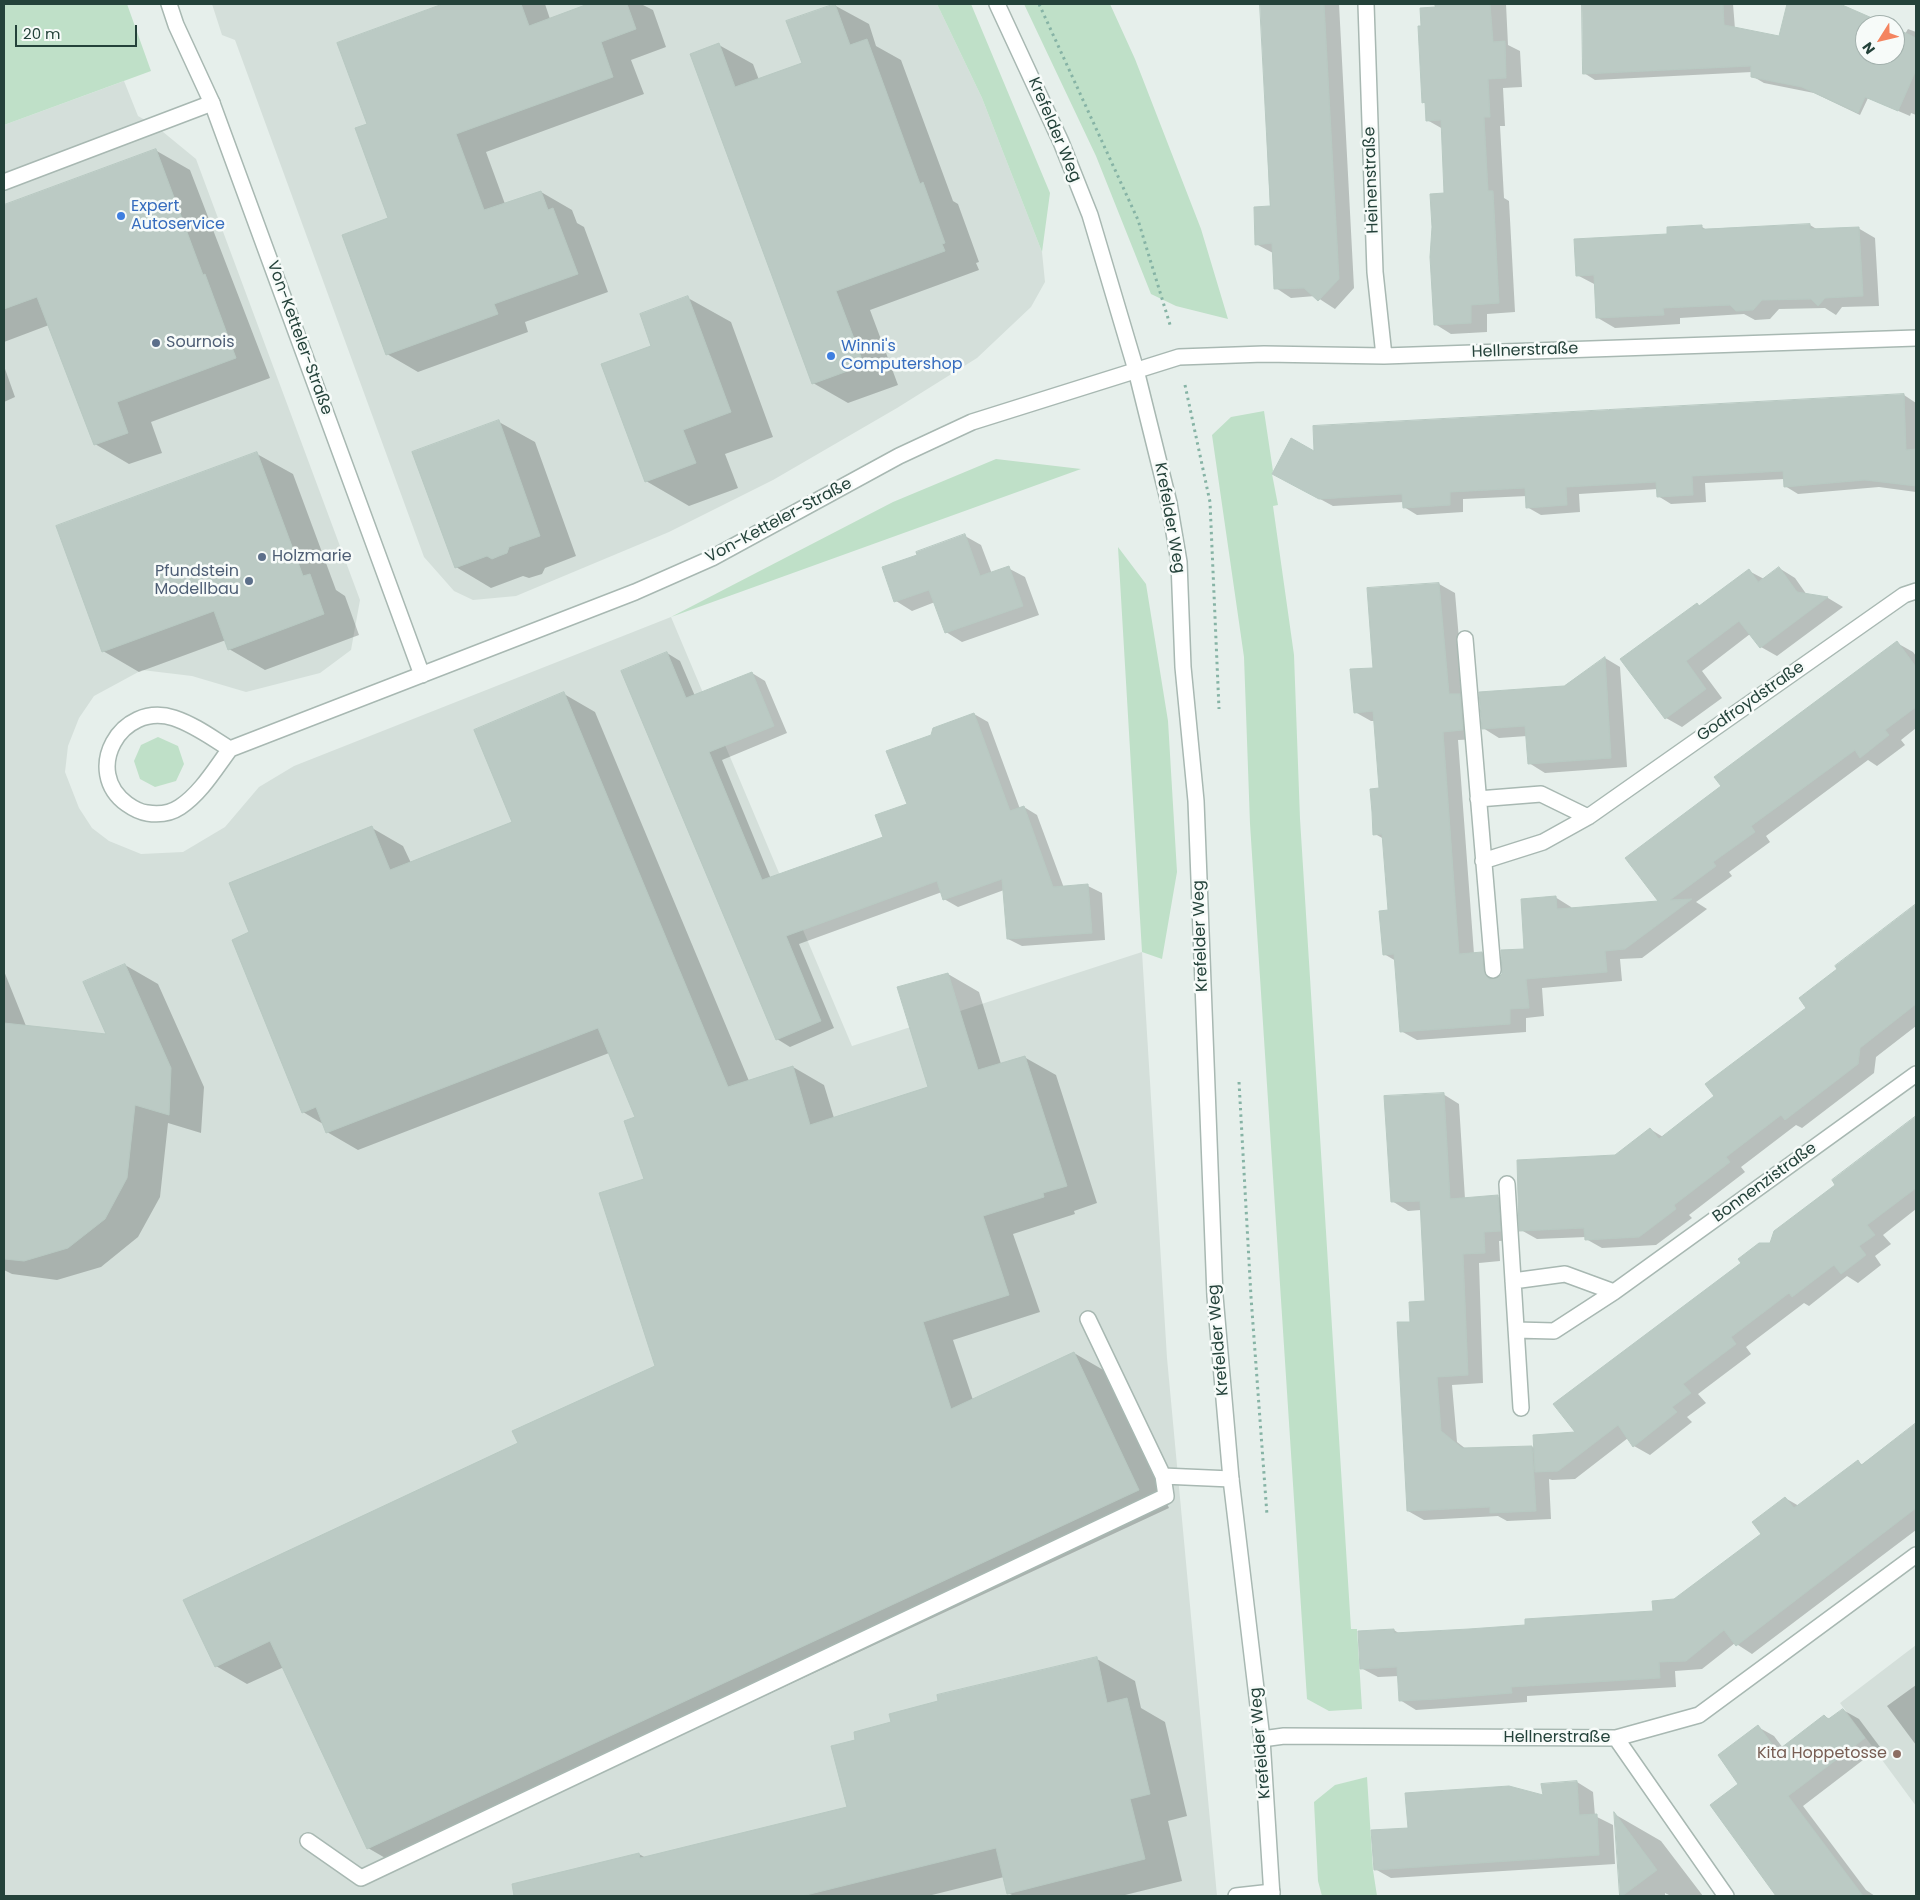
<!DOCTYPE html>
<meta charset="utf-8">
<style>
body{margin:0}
#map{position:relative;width:1920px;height:1900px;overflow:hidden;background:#e6efeb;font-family:Poppins,sans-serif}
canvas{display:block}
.frame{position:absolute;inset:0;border:5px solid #24423a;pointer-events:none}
.north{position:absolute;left:1855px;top:15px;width:50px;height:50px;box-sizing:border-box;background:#f7fbf9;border:1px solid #a3b1ad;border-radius:50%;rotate:234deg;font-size:14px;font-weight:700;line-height:20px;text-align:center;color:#24423a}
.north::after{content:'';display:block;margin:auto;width:18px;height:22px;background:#f4845f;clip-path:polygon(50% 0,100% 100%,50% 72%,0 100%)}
.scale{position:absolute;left:15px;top:25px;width:122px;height:22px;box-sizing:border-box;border:2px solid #24423a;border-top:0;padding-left:6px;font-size:15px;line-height:18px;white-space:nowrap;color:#24423a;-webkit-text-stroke:4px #f7fbf9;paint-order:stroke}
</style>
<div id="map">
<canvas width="1920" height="1900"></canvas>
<div class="frame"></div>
<div class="north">N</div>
<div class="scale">20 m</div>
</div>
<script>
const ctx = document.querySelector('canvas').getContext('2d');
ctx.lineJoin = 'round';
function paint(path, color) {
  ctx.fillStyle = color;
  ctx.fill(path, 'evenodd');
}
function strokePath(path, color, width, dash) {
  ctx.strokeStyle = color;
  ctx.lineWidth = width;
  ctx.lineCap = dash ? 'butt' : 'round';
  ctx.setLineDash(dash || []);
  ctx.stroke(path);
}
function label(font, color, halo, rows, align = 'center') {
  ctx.font = font + ' Poppins,sans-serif';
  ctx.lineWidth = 5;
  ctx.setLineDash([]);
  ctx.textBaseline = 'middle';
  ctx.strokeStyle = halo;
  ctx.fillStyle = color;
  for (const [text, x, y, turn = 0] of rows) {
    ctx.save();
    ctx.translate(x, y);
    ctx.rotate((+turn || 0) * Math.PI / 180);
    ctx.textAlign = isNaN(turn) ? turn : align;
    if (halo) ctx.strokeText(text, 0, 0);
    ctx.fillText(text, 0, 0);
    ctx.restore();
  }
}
const built = new Path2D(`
 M212,4H937L982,98L1042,252L1045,282L1031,307L977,358L897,408L773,480L669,532L516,596L473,600L454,591L424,557L235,40L222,35Z
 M124,81L138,116L157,127L196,159L360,600L351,650L320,673L246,692L192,676L142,670L94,696L79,718L68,746L65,772L79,808L92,828L109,841L141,854L183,852L225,827L259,787L294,766L671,617L852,1046L1142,952L1167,1358L1217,1896H4V125Z
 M1916,1645V1806L1840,1703Z`);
const green = new Path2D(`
 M4,4H127L151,71L4,125Z
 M937,4H971L1050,193L1042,252L982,98Z
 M1024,4H1110L1135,59L1201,229L1228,319L1176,306L1151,294L1096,156Z
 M1264,411L1273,471L1272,474L1278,505L1273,506L1294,655L1300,819L1351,1629H1357L1362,1709L1329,1711L1307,1699L1250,824L1244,657L1212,435L1231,417Z
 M996,459L1081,469L671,617L893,502Z
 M1118,547L1146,584L1168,721L1177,872L1162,959L1142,952Z
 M158,737L178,746L184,764L176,781L155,787L140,779L134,761L141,745Z
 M1367,1777L1373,1870L1377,1896H1322L1318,1881L1314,1802L1335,1785Z`);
const shadow = new Path2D(`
 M447,4H545L550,19L592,4H641L653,10L666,47L631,60L644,94L486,152L505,204L541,192L572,210L577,223L584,227L608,292L525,322L528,332L418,372L387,354L390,218L369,125L338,43Z
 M1261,4H1339L1354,288L1335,309L1315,296L1291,298L1276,288L1273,253L1256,244L1271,207Z
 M1436,4H1506L1508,45L1520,51L1522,87L1503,88L1505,126H1500L1504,198L1509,201L1515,312L1487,314V332L1451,334L1435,324L1445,195L1443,129L1427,120L1426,104L1423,102L1422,27L1436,8Z
 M1584,4H1733L1735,29L1780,38L1788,4H1837L1885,25H1865V55H1895V30L1905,34L1908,29L1916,32V115L1911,113L1910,116L1868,98L1860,115L1814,93L1764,83L1752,76V72L1595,80L1584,73Z
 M834,5L869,24L876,46L901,60L953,201L958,204L979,262L976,263L979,270L870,310L898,385L848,403L813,383L719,45L753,64L759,80L803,63Z
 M155,150L190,170L270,378L151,422L162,453L129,464L95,444L49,325L4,342V206Z
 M1810,225L1818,230L1858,228L1875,238L1879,306L1842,307L1836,315L1825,308L1779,309L1770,319L1755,320L1744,314L1680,318V324L1615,328L1598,318L1596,285L1577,275L1668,236L1702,227L1707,230Z
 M688,298L731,322L773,437L725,454L738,488L689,506L646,481L652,346Z
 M4,366L15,397L4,402Z
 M1904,395L1916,403V492L1879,487L1798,494L1785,486V479L1705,483L1706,502L1671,504L1658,496V489L1579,494L1580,512L1541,515L1527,507V496L1463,499V512L1417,515L1404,507V502L1333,506L1287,481L1316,453Z
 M499,422L535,442L576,556L545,568L542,574L529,578L523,576L491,588L456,567Z
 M257,454L293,474L336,590L345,596L359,635L265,670L229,649L226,640L139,672L103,651Z
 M965,536L981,545L992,574L1008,568L1025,577L1039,615L962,642L946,632L935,602L912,611L896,601L918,556Z
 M1779,568L1795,578L1807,595L1828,598L1843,607L1777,656L1761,647L1750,634L1702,671L1722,698L1682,727L1666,718L1697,604L1700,606L1749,571L1764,579Z
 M1439,584L1455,593L1464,697L1479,739L1458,740L1474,954L1482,953L1498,962L1499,978L1525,950L1555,897L1571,907L1572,909L1661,902L1722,786L1897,643L1913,652L1916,656V728L1901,740L1905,745L1877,766L1868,760L1766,836L1770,842L1729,872L1732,876L1696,902L1707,909L1642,958L1620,959L1622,981L1542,988L1544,1016L1526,1018V1032L1417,1040L1401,1031L1396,961L1384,954L1390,912L1384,839L1375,834L1381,789L1375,721H1371L1355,712L1374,669Z
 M667,653L680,661L695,696L752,673L765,681L787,733L722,760L771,879L884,838L909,804L932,736L974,714L988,722L1020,809L1024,807L1037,815L1064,888L1088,886L1102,893L1105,940L1022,946L1008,939L1004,890L958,907L944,899L942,892L799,944L834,1028L790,1047L777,1039Z
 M1605,658L1620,667L1627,767L1545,773L1529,763L1527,736L1499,738L1483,728L1565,687Z
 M564,694L595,712L749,1081L793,1067L824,1085L834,1118L929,1088L948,974L979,992L1001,1064L1024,1057L1056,1075L1097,1203L1074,1211L1075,1214L1013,1234L1040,1312L953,1340L973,1400L1074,1353L1105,1371L1169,1508L399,1866L368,1848L284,1667L247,1684L216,1666L656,1366L646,1179L637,1118L609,1053L358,1150L327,1132L323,1124L303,1112L251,933L372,828L403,846L411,863L513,822Z
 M1916,905V1026L1876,1057L1874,1073L1802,1128L1796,1125L1741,1167L1745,1172L1689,1215L1692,1218L1656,1245L1602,1248L1586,1239V1237L1537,1239L1521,1230L1650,1129L1663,1137L1716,1096L1808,1008L1839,969L1837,966Z
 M125,965L158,984L204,1087L201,1133L168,1123L160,1197L138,1237L101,1267L57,1280L12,1274L4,1270V971L26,1026L108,1035Z
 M1443,1094L1459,1104L1465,1199L1498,1197L1514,1206L1516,1240L1499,1241L1500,1261L1479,1263L1483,1383L1452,1385L1457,1442L1466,1449L1532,1447L1535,1448L1577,1433L1771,1244L1837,1185L1833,1181L1916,1117V1209L1883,1235L1891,1244L1875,1256L1881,1265L1858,1283L1847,1276L1809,1306L1804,1303L1746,1347L1751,1354L1698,1394L1706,1403L1687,1417L1692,1422L1650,1455L1634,1446L1628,1438L1575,1479L1552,1480L1549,1479L1551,1519L1507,1521L1498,1516L1424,1520L1408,1511L1411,1323L1426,1302L1421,1210L1408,1211L1392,1201Z
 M1916,1425V1530L1752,1654L1735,1643L1702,1669L1675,1671L1676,1687L1527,1696V1702L1416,1710L1400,1700L1399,1676L1378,1677L1361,1668L1394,1630L1400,1634L1526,1626L1654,1612L1675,1600L1762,1534L1785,1498L1799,1506L1858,1462L1863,1465Z
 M1097,1659L1135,1681L1141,1708L1165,1722L1187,1816L1168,1821L1182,1881L1121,1896H1014L1008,1893L1004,1877L928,1896H543L539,1879L639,1854L646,1858L849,1808L857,1741L892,1723Z
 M1916,1685V1745L1887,1706Z
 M1843,1710L1859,1719L1880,1747L1803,1806L1866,1890L1875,1896H1779L1711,1806L1740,1784L1758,1727L1774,1736L1783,1748L1824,1716L1830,1719Z
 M1577,1782L1593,1792L1595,1816L1613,1825L1615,1864L1391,1878L1375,1869L1409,1830L1544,1797Z
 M1616,1815L1661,1841L1703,1896H1671L1665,1893V1896H1621Z`);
const building = new Path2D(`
 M443,4H521L529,26L588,4H627L636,29L601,42L613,77L456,134L484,210L541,191L548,210L553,208L578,274L494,304L498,314L386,355L342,235L388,218L355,128L367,124L337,43Z
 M835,4L850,45L867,39L920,184L923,182L945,243L942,244L945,251L836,291L864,365L812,384L690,54L719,43L735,87L802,63L786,21Z
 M1260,4H1324L1339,279L1318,301L1304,288L1274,289L1272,243L1255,245L1254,207L1270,206Z
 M1435,4H1490L1493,42L1505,41L1506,78L1488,79L1490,117H1484L1488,191H1493L1499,303L1471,305V323L1434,325L1430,257L1432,227L1430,194L1444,193L1441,120L1426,121L1425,102L1422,103L1418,26H1421L1420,8L1435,7Z
 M1582,4H1723L1724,25L1779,36L1787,4H1840L1888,25H1865V55H1895V28L1916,38V70L1898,111L1865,97L1858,113L1802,87L1751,77V66L1583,74Z
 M156,149L203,275L205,274L236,358L117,402L128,433L94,445L37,297L4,309V205Z
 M1810,224V229L1859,227L1863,296L1825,298L1818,306L1811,299L1762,300L1753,310L1736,311L1730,305L1663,308L1664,315L1596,318L1594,275L1576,276L1574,239L1667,234V227L1702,225V229Z
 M688,296L731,412L683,430L696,463L645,482L601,364L651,346L640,314Z
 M1904,394L1906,450L1916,449V486L1865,480L1784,487L1783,471L1692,476L1693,495L1657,497L1656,482L1566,487L1567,505L1526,508L1525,488L1450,492V505L1403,508L1402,494L1319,499L1272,474L1291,438L1314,451L1313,426Z
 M499,420L540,536L509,547L507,553L499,556L492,559L487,556L455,568L412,452Z
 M257,452L303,576L310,574L324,614L228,650L214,611L102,652L56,526Z
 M965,534L980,576L1009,566L1023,606L945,633L929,590L894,602L882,567L917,555L916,552Z
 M1779,567L1797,592L1828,597L1760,648L1739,621L1686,661L1706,689L1665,719L1620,659L1697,603L1699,606L1749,569L1758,582Z
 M1439,583L1449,694H1460L1463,730L1443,732L1459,954L1482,952L1484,971L1489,979L1498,978L1502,974L1501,950L1524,949L1521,899L1556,896L1557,909L1658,901L1625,858L1721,786L1714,777L1897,641L1916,667V707L1885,730L1889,735L1860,758L1855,750L1751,826L1755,832L1713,862L1716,866L1670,900L1692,899L1625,949L1605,951L1607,972L1526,979L1529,1008L1510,1009V1024L1400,1032L1394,954L1383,955L1379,911L1388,910L1382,834L1373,835L1372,812L1370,789L1379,788L1373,711L1354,713L1350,669L1373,668L1367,588Z
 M667,652L686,698L752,672L774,726L709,752L762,880L883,837L875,815L907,804L886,751L931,735L933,728L974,713L1010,811L1024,806L1053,887L1088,884L1092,933L1007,939L1002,879L943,900L937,881L786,936L821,1021L776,1040L621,671Z
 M1605,657L1611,758L1528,764L1525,726L1482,729L1479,692L1564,686Z
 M564,692L728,1087L793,1066L810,1125L928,1087L897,987L948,973L978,1070L1025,1056L1067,1186L1043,1193L1044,1197L983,1216L1009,1295L923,1322L951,1409L1074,1352L1139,1490L367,1849L270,1641L215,1667L183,1600L518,1443L512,1431L655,1366L599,1193L644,1179L624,1121L635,1117L598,1028L326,1133L316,1107L302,1113L232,940L249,932L229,883L372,826L390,870L512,822L474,730Z
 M1916,904V1004L1860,1048L1858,1064L1785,1120L1781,1115L1726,1157L1730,1162L1674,1205L1676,1209L1639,1237L1585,1240L1584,1228L1519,1231L1517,1160L1615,1155L1650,1128L1659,1139L1714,1096L1705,1084L1806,1008L1799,998L1837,969L1835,966Z
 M125,964L171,1068L169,1115L135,1105L127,1178L105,1219L68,1248L24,1261L4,1259V1023L106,1034L83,982Z
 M1444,1093L1450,1199L1498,1195L1501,1231L1484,1232L1485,1253L1463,1254L1468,1375L1437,1377L1441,1431L1462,1448L1532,1446L1536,1511L1490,1513V1507L1407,1511L1397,1322H1410L1409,1302L1425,1301L1420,1201L1391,1202L1384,1096Z
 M1916,1116V1188L1867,1225L1875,1235L1859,1246L1866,1255L1841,1274L1834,1265L1792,1297L1789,1293L1731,1337L1736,1344L1683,1384L1691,1393L1672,1407L1677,1412L1633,1447L1618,1425L1558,1471L1535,1472L1533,1435L1575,1432L1553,1404L1741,1263L1738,1259L1759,1243H1770L1774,1231L1835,1185L1832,1180Z
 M1916,1423V1508L1736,1646L1724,1630L1686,1661L1659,1662L1660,1678L1511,1687L1512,1693L1437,1699L1399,1701L1397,1667L1360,1669L1358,1631L1394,1629V1633L1469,1629L1525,1625V1619L1653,1611L1652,1601L1674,1599L1761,1534L1752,1522L1785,1497L1794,1508L1858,1460L1861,1465Z
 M1097,1657L1107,1703L1127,1698L1150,1794L1130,1799L1145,1859L1007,1894L996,1848L802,1896H514L512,1884L639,1853L640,1858L847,1807L831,1746L855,1740L854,1732L891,1722L889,1714L938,1701L937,1695Z
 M1843,1709L1865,1738L1788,1796L1863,1896H1776L1710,1805L1738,1784L1718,1755L1758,1725L1777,1751L1824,1715L1828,1719Z
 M1577,1781L1579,1815L1597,1814L1599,1855L1374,1870L1371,1830L1408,1828L1405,1793L1509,1786L1543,1795L1541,1784Z
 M1614,1812L1657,1870L1622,1896H1620Z`);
const path = new Path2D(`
 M1039,4L1138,220L1171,328
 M1185,385L1210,502L1219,709
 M1239,1082L1251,1297L1267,1515`);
const service = new Path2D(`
 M4,182L212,103
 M1088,1319L1163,1476L1231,1479
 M308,1841L361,1878L1166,1496L1163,1476
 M1236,1896L1272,1892`);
const minor = new Path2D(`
 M169,4L176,25L212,103L422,675
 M1366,4L1375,272L1384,356
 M1465,639L1493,970
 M230,749C212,738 195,725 174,718C120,701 82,772 127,804C134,809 139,812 147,813C159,815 171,813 180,807C201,793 215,769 230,749L635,592L712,558L899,456L972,422L1179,357L1264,354L1384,356L1916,338
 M1478,799L1541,794L1588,817
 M1483,861L1543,842L1588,817L1904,595L1916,591
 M1507,1184L1521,1408
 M1513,1281L1565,1274L1614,1292
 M1516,1330L1554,1331L1614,1292L1916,1074
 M1616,1738L1726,1896
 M1262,1739L1284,1736L1616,1738L1699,1715L1916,1555`);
const tertiary = new Path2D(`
 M997,4L1061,142L1090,215L1136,370L1169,503L1179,562L1183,667L1196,801L1215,1296L1231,1479L1262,1739L1272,1896`);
const markers = [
 [121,216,5,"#3f7fe0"],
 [156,343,5,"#5c6f8a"],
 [831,356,5,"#3f7fe0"],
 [262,557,5,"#5c6f8a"],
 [249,581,5,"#5c6f8a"],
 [1897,1754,5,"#8d6e63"]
];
const streetNames = [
 ["Krefelder Weg",1054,130,67],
 ["Heinenstraße",1372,180,-92],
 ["Von-Ketteler-Straße",299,338,70],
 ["Hellnerstraße",1525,351,-2],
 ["Krefelder Weg",1169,518,80],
 ["Von-Ketteler-Straße",779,521,-28],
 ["Godfroydstraße",1751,702,-35],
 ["Krefelder Weg",1201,936,-92],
 ["Bonnenzistraße",1765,1183,-36],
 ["Krefelder Weg",1219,1340,-95],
 ["Hellnerstraße",1557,1738],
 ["Krefelder Weg",1261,1743,-95]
];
const shopNames = [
 ["Expert",131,207],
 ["Autoservice",131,225],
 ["Winni's",841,347],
 ["Computershop",841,365]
];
const serviceNames = [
 ["Sournois",166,343],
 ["Holzmarie",272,557],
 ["Pfundstein",239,572,"right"],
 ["Modellbau",239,590,"right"]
];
const educationNames = [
 ["Kita Hoppetosse",1887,1754]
];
paint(built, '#d4dfda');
paint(green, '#bfe0c8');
paint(shadow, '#0003');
paint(building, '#bbcac4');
strokePath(building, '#b8c9c2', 1);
strokePath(service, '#a8b8b2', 18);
strokePath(minor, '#a8b8b2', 18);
strokePath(tertiary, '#a8b8b2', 18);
strokePath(path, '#86b3a5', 3, [2.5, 4]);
strokePath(service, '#fff', 15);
strokePath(minor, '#fff', 15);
strokePath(tertiary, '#fff', 15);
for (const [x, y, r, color] of markers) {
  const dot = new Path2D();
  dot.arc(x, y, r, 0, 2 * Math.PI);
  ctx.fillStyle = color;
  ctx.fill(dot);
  strokePath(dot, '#f7fbf9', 2);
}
label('16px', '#24423a', '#f7fbf9', streetNames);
label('16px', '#366cbe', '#f7fbf9', shopNames, 'left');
label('16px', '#4e5e75', '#f7fbf9', serviceNames, 'left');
label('16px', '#785e54', '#f7fbf9', educationNames, 'right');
</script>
